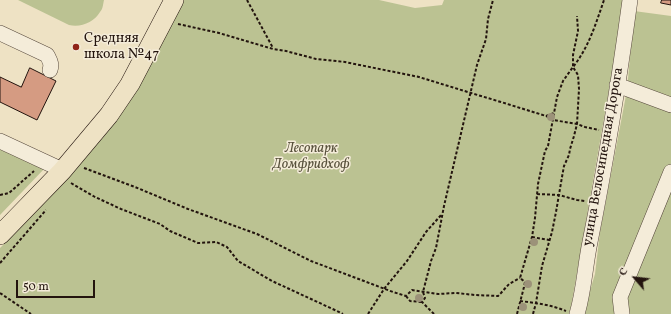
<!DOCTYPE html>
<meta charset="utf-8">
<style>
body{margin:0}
#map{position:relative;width:671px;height:314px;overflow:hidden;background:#eee2c4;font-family:Vollkorn,serif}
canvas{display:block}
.north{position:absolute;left:615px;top:258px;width:40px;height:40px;-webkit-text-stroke:3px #f4ecd9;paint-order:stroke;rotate:298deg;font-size:11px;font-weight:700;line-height:16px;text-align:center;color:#23140e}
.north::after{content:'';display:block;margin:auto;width:14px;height:18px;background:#23140e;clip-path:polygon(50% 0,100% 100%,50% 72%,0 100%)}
.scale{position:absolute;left:16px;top:280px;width:79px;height:18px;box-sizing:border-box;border:2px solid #23140e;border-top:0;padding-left:5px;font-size:12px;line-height:14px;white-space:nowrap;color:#23140e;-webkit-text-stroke:3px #f4ecd9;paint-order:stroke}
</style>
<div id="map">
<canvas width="671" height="314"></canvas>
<div class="north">С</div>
<div class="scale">50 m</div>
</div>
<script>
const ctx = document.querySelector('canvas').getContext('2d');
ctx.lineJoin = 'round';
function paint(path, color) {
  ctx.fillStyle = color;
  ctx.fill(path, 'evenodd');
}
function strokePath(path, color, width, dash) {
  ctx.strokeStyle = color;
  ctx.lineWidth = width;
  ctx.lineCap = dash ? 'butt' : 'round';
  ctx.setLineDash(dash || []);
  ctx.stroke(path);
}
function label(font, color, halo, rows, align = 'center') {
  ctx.font = font + ' Vollkorn,serif';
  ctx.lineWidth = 3;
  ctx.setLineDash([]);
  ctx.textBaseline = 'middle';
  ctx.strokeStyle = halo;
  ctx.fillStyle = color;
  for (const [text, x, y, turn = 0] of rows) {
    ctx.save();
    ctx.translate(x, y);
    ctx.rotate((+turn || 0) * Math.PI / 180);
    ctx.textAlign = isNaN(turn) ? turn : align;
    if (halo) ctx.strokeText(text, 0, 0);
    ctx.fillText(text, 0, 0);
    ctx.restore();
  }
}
const green = new Path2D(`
 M18,0H104C103,4 103,9 100,12C94,22 81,28 69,25Z
 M182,0H379L415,8L442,5L444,0H623L613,67L571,307L569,314H0V248L37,211L106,133L128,104L153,61Z
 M634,11L671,16V314H583L595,274L600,232L627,90Z
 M0,149L44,169L0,215Z`);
const building = new Path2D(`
 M662,0H671V5L661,3Z
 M30,68L56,81L37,120L0,102V77L21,87Z`);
const path = new Path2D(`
 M247,0L273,48
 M178,24L219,33L273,49L286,51L316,59L345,62L419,77L471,93L501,102L546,116L553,120L577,124L585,127L599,130
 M546,116L554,113
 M84,168L135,187L188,209L257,234L311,261L393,292L406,296L412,290L438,294L456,293L475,295L498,296L501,293L509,284L520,278
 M71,183L95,197L121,209L160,224L170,231L198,243L216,242L227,247L238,261L272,281L337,311L343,314
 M537,194L559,195L577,200L585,201
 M0,195L9,193L34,171
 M532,237L549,240
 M0,263L46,210
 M0,293L31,314
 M406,296L410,301L422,302
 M520,301C536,303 552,305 566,311
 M368,314L384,289L407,261L426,232L442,214
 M434,314L422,302L425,298L423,292L431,261L436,248L444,206L477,65L486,39L488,19L493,0
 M517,314L524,287L525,282L520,278L532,237L535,218L538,184L545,151L548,146L557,97L563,81L573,67V55L578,31L577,16
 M533,314L536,303L542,266L552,232L556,212L562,177L564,166L569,155L570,149L574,136L577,124L579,89L578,75L573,67C589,47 596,23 604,0`);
const minor = new Path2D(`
 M0,33L47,55C50,61 52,64 50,70
 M617,85L671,105
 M0,141L56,167L62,171
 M577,314C584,291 585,266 590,242C606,162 619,81 630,0
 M622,314L620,297L671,172`);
const major = new Path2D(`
 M0,235L62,171L109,115L130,84L174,0`);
const trees = [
 [551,117],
 [534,242],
 [528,284],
 [419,298],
 [523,307]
];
const markers = [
 [76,47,4,"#8f2418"]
];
const poiNames = [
 ["Средняя",84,39],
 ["школа №47",84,55]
];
const parkNames = [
 ["Лесопарк",311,149],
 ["Домфридхоф",311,165]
];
const streetNames = [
 ["улица Велосипедная Дорога",604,157,-80]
];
paint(green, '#bbc292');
paint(building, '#d59b82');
strokePath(building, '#23140e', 1);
strokePath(minor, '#56483c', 16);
strokePath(major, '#23140e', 20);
strokePath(path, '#23140e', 2, [3, 2]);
strokePath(minor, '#f4ecd9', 15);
strokePath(major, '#eee2c4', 19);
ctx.fillStyle = '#9c9279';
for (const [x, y] of trees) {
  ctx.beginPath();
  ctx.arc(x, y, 4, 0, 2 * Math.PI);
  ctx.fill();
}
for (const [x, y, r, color] of markers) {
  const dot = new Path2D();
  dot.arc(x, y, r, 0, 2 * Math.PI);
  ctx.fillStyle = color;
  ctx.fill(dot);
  strokePath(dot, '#f4ecd9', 1.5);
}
label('14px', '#23140e', '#f4ecd9', poiNames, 'left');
label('italic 14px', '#58513c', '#f4ecd9', parkNames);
label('14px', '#23140e', '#f4ecd9', streetNames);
</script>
